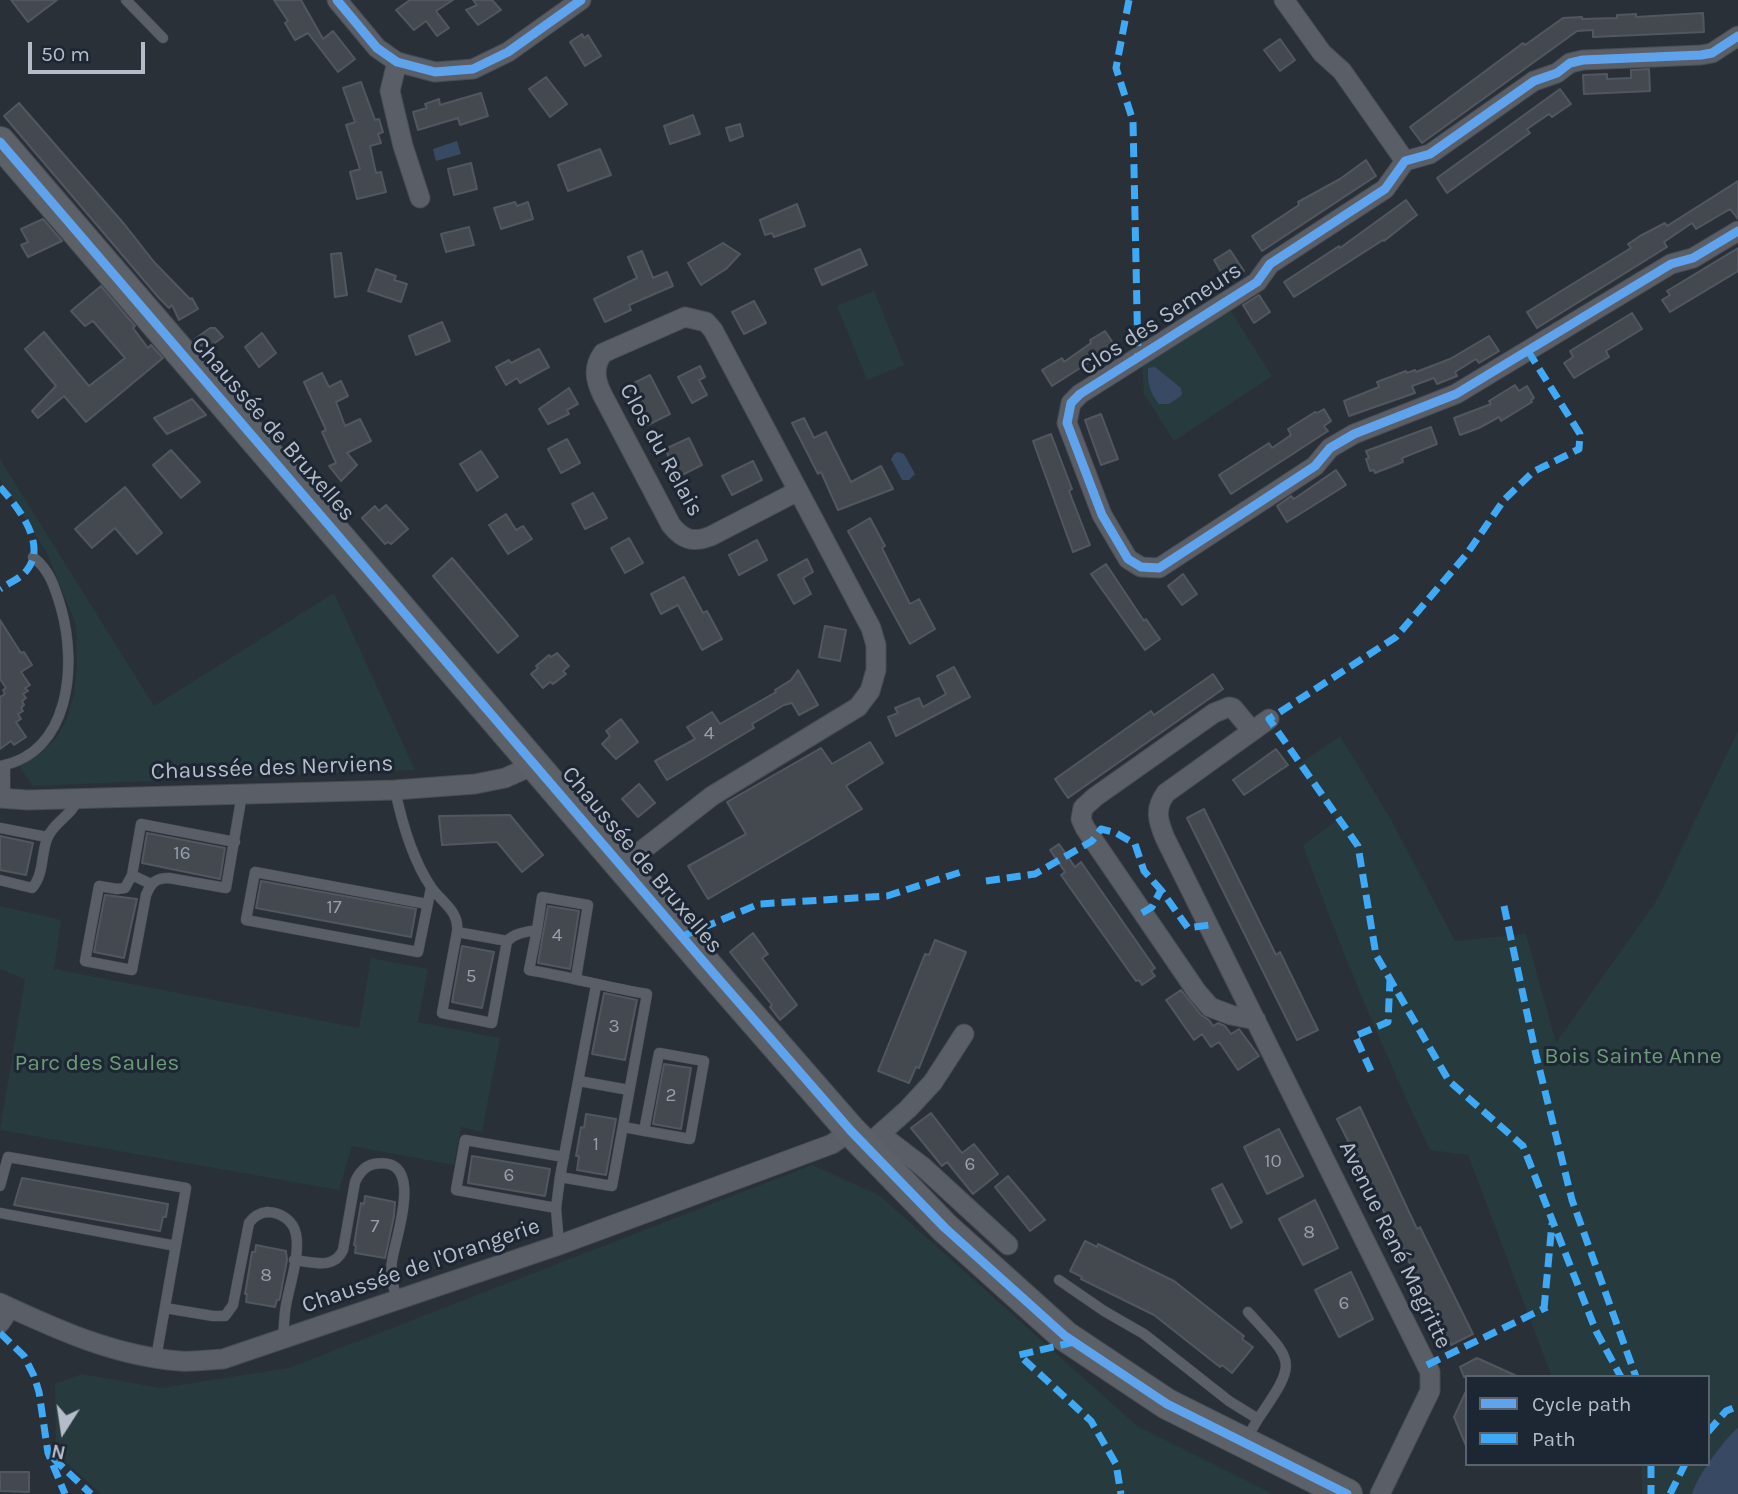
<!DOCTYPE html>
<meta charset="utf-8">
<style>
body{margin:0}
#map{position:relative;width:1738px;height:1494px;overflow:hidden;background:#2a3038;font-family:Karla,sans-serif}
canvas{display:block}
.legend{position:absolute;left:1465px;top:1375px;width:245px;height:91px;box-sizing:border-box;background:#1d2633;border:2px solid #59626f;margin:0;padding:9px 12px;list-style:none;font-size:21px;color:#b4bcc9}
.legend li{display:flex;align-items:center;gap:14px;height:35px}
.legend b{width:35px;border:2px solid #59626f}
.north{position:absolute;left:28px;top:1396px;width:70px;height:70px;-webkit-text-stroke:5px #1d2633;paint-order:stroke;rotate:192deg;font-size:19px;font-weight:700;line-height:28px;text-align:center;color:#b4bcc9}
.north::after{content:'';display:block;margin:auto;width:24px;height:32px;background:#b4bcc9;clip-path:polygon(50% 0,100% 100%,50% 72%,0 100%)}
.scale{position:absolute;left:28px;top:42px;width:117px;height:32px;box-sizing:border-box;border:4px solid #b4bcc9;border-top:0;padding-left:9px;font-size:21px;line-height:24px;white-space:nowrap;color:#b4bcc9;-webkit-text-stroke:5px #1d2633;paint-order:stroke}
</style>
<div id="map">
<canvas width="1738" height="1494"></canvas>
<ul class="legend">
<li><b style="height:9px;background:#60a3ed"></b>Cycle path</li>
<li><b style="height:9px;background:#3fa9f5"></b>Path</li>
</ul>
<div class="north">N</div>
<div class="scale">50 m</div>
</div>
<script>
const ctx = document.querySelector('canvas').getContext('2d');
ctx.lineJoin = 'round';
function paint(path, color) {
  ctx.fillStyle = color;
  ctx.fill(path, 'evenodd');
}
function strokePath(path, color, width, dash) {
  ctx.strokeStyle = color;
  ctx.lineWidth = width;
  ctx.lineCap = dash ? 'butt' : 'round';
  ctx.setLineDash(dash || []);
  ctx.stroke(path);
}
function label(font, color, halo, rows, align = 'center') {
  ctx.font = font + ' Karla,sans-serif';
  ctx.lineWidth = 6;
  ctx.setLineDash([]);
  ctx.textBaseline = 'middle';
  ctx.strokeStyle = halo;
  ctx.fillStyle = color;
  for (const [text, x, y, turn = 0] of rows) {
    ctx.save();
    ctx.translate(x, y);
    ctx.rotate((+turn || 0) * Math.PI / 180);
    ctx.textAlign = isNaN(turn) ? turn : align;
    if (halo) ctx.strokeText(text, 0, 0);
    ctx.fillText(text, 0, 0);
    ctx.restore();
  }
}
const green = new Path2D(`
 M874,291L904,365L867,380L837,306Z
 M1228,307L1272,376L1174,441L1144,394L1142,363Z
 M0,459L154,706L334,593L415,770L33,786L19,767L42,752L57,737L67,718L74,695L77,664L76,625L47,553L0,480Z
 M1738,731V1494H1642L1641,1464H1708V1377H1552L1468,1155L1430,1150C1383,1050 1340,949 1303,845L1337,820L1297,766L1340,736L1390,818L1455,941L1526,934L1556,1043L1657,900Z
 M0,906L61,920L54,969L359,1028L371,958L428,969L418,1022L500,1038L482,1132L461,1127L454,1165L352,1146L339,1190L0,1130L25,979L0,969Z
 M812,1165L879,1195L1137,1426L1273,1494H101L56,1453L55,1384L82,1374L161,1388L289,1368Z`);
const water = new Path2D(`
 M457,141L461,154L436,161L433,149Z
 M1155,367L1181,388L1182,395L1169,404H1159C1150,394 1147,381 1148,368Z
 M898,452L904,454L915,474L909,480H902L891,459L894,454Z
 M1738,1428V1494H1692C1696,1478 1725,1438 1738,1428Z`);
const building = new Path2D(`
 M11,0H57L28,22Z
 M274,0H301L323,39L333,31L355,59L338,72L308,33L295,40L285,23L288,21Z
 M410,0H453L436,11L449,28L437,36L426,21L414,30L396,10Z
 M473,0H492L501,10L478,25L466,10L477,5Z
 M1703,13L1704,32L1593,37V30L1577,31L1422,143L1410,127L1523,43L1525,45L1563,18L1582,17V19L1617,18V15L1636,14V17Z
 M582,34L584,38L588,35L601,56L585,66L570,42Z
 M1280,39L1295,60L1280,71L1264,50Z
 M1649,69L1650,91L1584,94L1583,75L1607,74V79L1631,78V70Z
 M546,77L567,104L550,117L529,89Z
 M361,82L375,120L379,119L383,132L378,134L381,143L370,146L376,173L381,172L386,192L357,199L350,172L360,169L346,125L355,122L343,88Z
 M1560,89L1571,104L1552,117L1549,114L1527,129L1530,133L1447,193L1437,178Z
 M481,93L488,116L460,125L458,118L418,130L413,112L427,108L425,104L439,99L440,105Z
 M19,103L125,225L154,262L190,299L192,298L198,309L179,320L172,305L169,308L159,298L4,116Z
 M693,115L700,134L670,144L664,126Z
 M740,124L743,136L730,141L726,128Z
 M600,149L611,175L568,191L558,165Z
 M1366,160L1376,176L1262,251L1252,236L1299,205L1298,202L1340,179Z
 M471,163L477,189L454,195L448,169Z
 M1738,181V219L1730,209L1696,229L1692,223L1664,242L1667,247L1537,328L1527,312L1631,248L1628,244L1640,236L1665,223L1667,226Z
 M1406,200L1417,215L1384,241L1383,240L1294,297L1284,282L1339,246L1340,248Z
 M515,202L517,206L528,202L533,219L501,229L494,208Z
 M797,204L805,226L774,237L772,233L765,235L760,220Z
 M43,219L62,241L28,257L21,245L28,242L21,229Z
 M469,227L474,245L446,252L441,234Z
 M723,243L740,254L726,269L701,285L688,263Z
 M1738,248V271L1670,312L1662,300L1670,295L1667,291Z
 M860,249L867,265L822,285L815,269Z
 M1230,250L1244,271L1227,282L1214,260Z
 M642,251L653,278L667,272L673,286L629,305L631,310L605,322L594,299L637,278L628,257Z
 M341,253L347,295L335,297L331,254Z
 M376,269L396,276L394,280L407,284L401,302L368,291Z
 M101,286L135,326L133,328L148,348L151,345L163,358L86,422L64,396L38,418L32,411L56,386L25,349L44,332L89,386L125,358L93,321L85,326L71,311Z
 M1259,295L1270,312L1254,323L1243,305Z
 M754,301L766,323L744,334L732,312Z
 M1632,313L1642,329L1606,351L1609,357L1574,378L1564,363L1573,357L1570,351Z
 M442,322L450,341L416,355L409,336Z
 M210,328H215L223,337L205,350L195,339Z
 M1105,331L1119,352L1103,362L1099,356L1052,386L1042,370L1062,358L1064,362L1091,343L1090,340Z
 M262,333L276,353L259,367L245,347Z
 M1489,336L1499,351L1479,363L1476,359L1455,372L1457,376L1437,384L1434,378L1412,386L1415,393L1349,416L1344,401L1379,387L1377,382L1406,371L1407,373L1415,370L1416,372L1450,359Z
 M539,349L549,367L520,383L517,378L506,385L496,367L509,360L511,363Z
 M700,366L705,377L699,380L707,395L692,403L678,377Z
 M322,373L329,387L341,381L348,396L336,402L345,426L360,419L371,441L347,453L357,465L341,481L329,466L336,463L322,432L326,430L304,382Z
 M650,375L670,414L648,425L628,386Z
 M1515,385L1519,391L1527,386L1534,398L1531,400L1532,402L1501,421L1499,417L1479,428L1460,435L1454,418L1491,404L1489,401Z
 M569,388L578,404L567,410L569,414L548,424L539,409Z
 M192,399L206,415L167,434L154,418Z
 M1324,409L1331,421L1324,426L1328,431L1231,494L1219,475L1269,443L1272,448L1291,435L1288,429L1315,412L1317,413Z
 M1101,414L1118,459L1101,465L1085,420Z
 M804,418L814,438L826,432L851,482L881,466L893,489L838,510L821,472L818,474L792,423Z
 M1431,427L1437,444L1402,458L1403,462L1375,473L1374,470L1370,471L1366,459L1369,458L1366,451Z
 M1051,434L1072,489L1069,491L1090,545L1073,552L1033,441Z
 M689,438L702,465L678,477L665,449Z
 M567,439L580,463L561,473L548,449Z
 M171,450L200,482L181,498L153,465Z
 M481,451L498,477L477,491L460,464Z
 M753,461L762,480L732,495L722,476Z
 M1336,470L1346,485L1287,522L1277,506L1291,496L1294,499Z
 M125,487L162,533L137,554L115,528L92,548L75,529Z
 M593,493L607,518L585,529L572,504Z
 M386,505L408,529L391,544L388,542L385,544L362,518L375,506L379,511Z
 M506,514L516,530L523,526L532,539L508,554L489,525Z
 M870,518L885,546L882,548L910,604L919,599L935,629L910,644L848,531Z
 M629,538L643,563L625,573L611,548Z
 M757,540L767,560L739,575L729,555Z
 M452,558L518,636L498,653L433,576Z
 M807,559L813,572L803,578L811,594L794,604L778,575Z
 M1106,564L1144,621L1146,619L1160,639L1145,650L1091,574Z
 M1183,574L1197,594L1182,605L1168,586Z
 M684,577L703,613L707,611L722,639L702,650L678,605L661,614L651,594Z
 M0,620L21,653L24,652L32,665L21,672L30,685L25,688L28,691L23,694L26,698L22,701L24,705L21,708L23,711L18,714L21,719L16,722L26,737L14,745L11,741L0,749V697L5,694L3,690L6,688L0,679Z
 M825,626L846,630L840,661L819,657Z
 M557,653L569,666L563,671L566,674L553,684L550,682L543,688L531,674L538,668L536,666L549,655L551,657Z
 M954,667L970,697L896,736L888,717L898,713L895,708L919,698L923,707L946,694L937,676Z
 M798,670L818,705L799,715L792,703L784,705L752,724L754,728L667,780L655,761L695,739L687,727L712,712L720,724L776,692L775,690L791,680Z
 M1213,674L1223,689L1068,798L1055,779L1151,711L1154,715Z
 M621,719L638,742L616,759L602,744L610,736L606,731Z
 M870,742L883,763L846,786L862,809L708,899L688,866L746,834L727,802L821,748L832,764Z
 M1276,749L1288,765L1244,795L1233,780Z
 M639,784L655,803L638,817L622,799Z
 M1204,809L1276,955L1280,952L1318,1030L1297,1040L1187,818Z
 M510,815L543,855L522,872L497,842L442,845L439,816Z
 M147,833L225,848L220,879L142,863Z
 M0,836L33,843L26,875L0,870Z
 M1059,844L1075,867L1081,862L1155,968L1151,971L1155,976L1142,985L1139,980L1136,981L1061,875L1065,872L1050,850Z
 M261,881L416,909L411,937L256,908Z
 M105,895L137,899L124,958L94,952Z
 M548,906L579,911L570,969L538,963Z
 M753,933L768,954L762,958L797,1005L780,1020L770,1007L772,1005L730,952Z
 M935,940L966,952L919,1068L916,1067L909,1083L878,1071L925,954L929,955Z
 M462,946L494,952L482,1008L452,1002Z
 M1181,990L1201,1015L1209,1020L1213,1026L1218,1023L1225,1026L1231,1034L1239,1029L1259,1056L1238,1070L1219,1042L1211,1047L1202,1034L1194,1040L1166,1000Z
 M604,993L637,1000L625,1060L592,1054Z
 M664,1064L691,1068L681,1129L653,1124Z
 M1360,1107L1417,1229L1420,1227L1473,1334L1451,1345L1337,1119Z
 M931,1113L962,1153L974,1144L998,1174L973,1194L947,1162L942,1166L911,1128Z
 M586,1114L616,1119L606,1175L577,1170L579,1156H576L581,1127L584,1128Z
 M1279,1129L1303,1176L1267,1194L1244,1147Z
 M472,1156L550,1169L545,1196L468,1183Z
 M1008,1176L1045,1220L1030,1231L995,1187Z
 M22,1178L168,1204L166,1217H163L160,1231L14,1205Z
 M1222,1184L1242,1222L1231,1228L1212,1189Z
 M365,1196L395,1202L394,1216L385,1258L355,1253L356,1246L354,1245L361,1203L364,1204Z
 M1315,1200L1338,1248L1303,1265L1279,1219Z
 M1085,1241L1097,1247L1098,1244L1174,1281L1244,1336L1242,1339L1253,1347L1232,1373L1222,1365L1220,1367L1154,1315L1081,1279L1082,1277L1070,1271Z
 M256,1245L286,1251L287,1260L280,1297L279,1300H277L275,1307L246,1302L247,1294H245L252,1252H255Z
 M1351,1272L1373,1319L1339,1337L1315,1290Z
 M1477,1358L1519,1377H1464L1460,1367Z
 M1467,1389V1448L1454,1417Z
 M0,1472H29V1492L0,1491Z`);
const service = new Path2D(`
 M126,0L163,38
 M5,765V798
 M0,766C71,753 77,664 61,608C55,588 50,570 33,557
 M395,790C402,823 412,859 431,887C441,902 460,911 457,932L507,941C515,933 526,932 537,930L542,897L588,905L576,978
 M0,828L47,837
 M132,875L125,888L117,889L99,886L85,961L132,970L146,895C151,883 155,878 169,878L226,888L242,794
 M0,880L32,888C44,875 41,854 47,839C53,822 72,816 78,799
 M151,884L132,875L141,824L235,842
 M427,904L255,872L246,920L418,952L431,888
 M537,930L529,970C569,977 607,987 647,994L612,1186L560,1177
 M457,932L442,1013L492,1023L507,941
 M579,1081L629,1090
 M623,1127L690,1139L704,1061L659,1053L644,1131
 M0,1186L8,1157L186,1188L156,1358
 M556,1208L456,1190L465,1140L564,1157
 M0,1213L176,1246
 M559,1245L556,1208L560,1177L596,986
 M294,1260C313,1262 334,1270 343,1250L355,1182C359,1173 364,1166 374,1164C427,1154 395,1238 392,1261C390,1275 393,1286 397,1299
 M1059,1280L1104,1311L1144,1334L1229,1401L1258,1419L1245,1441
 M165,1308L213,1316H225L233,1305L249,1223C254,1216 259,1213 267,1212C280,1212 293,1220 296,1234C300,1256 290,1283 286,1305C284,1316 284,1328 283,1339
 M1248,1312C1294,1363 1299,1359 1258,1419`);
const minor = new Path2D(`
 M337,0L377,48L397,62L435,72L473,69L508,52L581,0
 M1284,0L1322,53L1342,71L1405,161
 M1738,36L1712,53L1701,55L1583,60L1570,63L1557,73L1534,81L1430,154L1405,161L1385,189L1270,264L1257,282L1080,394L1071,403L1067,423L1102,515L1128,559L1141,567L1159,568L1315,466L1330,448L1354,434L1456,394L1671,264L1693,258L1738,231
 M397,62L390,91L403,146L420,198
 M1269,719L1166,793C1154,809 1158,821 1165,838L1430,1372V1391L1380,1494
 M1252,731L1233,708L1229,707L1214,713L1095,797L1083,808L1081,819L1085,828L1197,992L1210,1007L1231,1015L1256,1020
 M0,798L27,800L395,790L475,784L505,778L536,764
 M622,866L712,796L858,707L870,691L876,670V645L871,628L713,330L706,322L685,317L603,353C593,367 595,379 602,394L671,525C683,540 693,543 711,536L798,491
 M880,1134L922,1166L1008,1245
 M872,1141L908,1109L933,1082L964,1034
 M0,1303C58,1330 115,1356 180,1361C194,1362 209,1360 223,1359L559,1245L832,1144L851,1131
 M0,1323L10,1308`);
const primary = new Path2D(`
 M0,142L709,968L851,1131L945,1228L1065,1336L1167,1404L1347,1494`);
const quiet = new Path2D(`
 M1129,0L1116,68L1133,121L1138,358
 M1528,351L1580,434L1579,449L1533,472L1504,500L1466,555L1396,637L1269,719L1358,846L1376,955L1449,1081L1523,1146L1596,1331L1621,1377
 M0,487C17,506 48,544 27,570C21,578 9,583 0,589
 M986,881L1035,874L1092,841L1101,829L1116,833L1135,844L1144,871L1161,890
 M1504,906L1536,1055L1572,1200L1636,1377
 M1142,913L1152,907L1161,890L1188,928L1209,925
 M683,936L759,904L887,896L961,872
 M1371,1071L1355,1036L1388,1022L1390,980
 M1544,1309L1552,1223
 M0,1333L24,1356L34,1376L39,1392L48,1453L65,1494
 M1074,1342L1019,1355L1091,1421L1116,1464L1121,1494
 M1427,1365L1547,1307
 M1708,1432L1726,1411L1738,1406
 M53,1458L91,1494
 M1651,1464V1494
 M1670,1494L1685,1464`);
const cycleway = new Path2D(`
 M337,0L377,48L397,62L435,72L473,69L508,52L581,0
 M1738,36L1712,53L1701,55L1583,60L1570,63L1557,73L1534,81L1430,154L1405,161L1385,189L1270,264L1257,282L1080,394L1071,403L1067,423L1102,515L1128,559L1141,567L1159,568L1315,466L1330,448L1354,434L1456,394L1671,264L1693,258L1738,231
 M0,142L709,968L851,1131L945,1228L1065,1336L1167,1404L1347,1494`);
const numberNames = [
 ["4",709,734],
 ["16",182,854],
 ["17",334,908],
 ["4",557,936],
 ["5",471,977],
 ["3",614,1027],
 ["2",671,1096],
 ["1",596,1145],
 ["10",1273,1162],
 ["6",970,1165],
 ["6",509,1176],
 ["7",375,1227],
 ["8",1309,1233],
 ["8",266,1276],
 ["6",1344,1304]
];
const streetNames = [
 ["Clos des Semeurs",1161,319,-33],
 ["Chaussée de Bruxelles",273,429,49],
 ["Clos du Relais",661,450,61],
 ["Chaussée des Nerviens",272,768,-2],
 ["Chaussée de Bruxelles",642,860,50],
 ["Avenue René Magritte",1395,1245,64],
 ["Chaussée de l'Orangerie",421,1266,-19]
];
const parkNames = [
 ["Bois Sainte Anne",1633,1056],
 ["Parc des Saules",97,1063]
];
paint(green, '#273a3e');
paint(water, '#384963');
paint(building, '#444950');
strokePath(building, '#52575f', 2);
strokePath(service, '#484c53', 11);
strokePath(minor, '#484c53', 21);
strokePath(primary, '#484c55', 32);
strokePath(service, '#5a5e66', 10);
strokePath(minor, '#5a5e66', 19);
strokePath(primary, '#5c6168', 30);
strokePath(quiet, '#3fa9f5', 7, [14, 7]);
strokePath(cycleway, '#60a3ed', 9);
label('19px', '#989fab', null, numberNames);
label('23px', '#b4bcc9', '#1d2633', streetNames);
label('23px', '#6b9a76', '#1d2633', parkNames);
</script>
